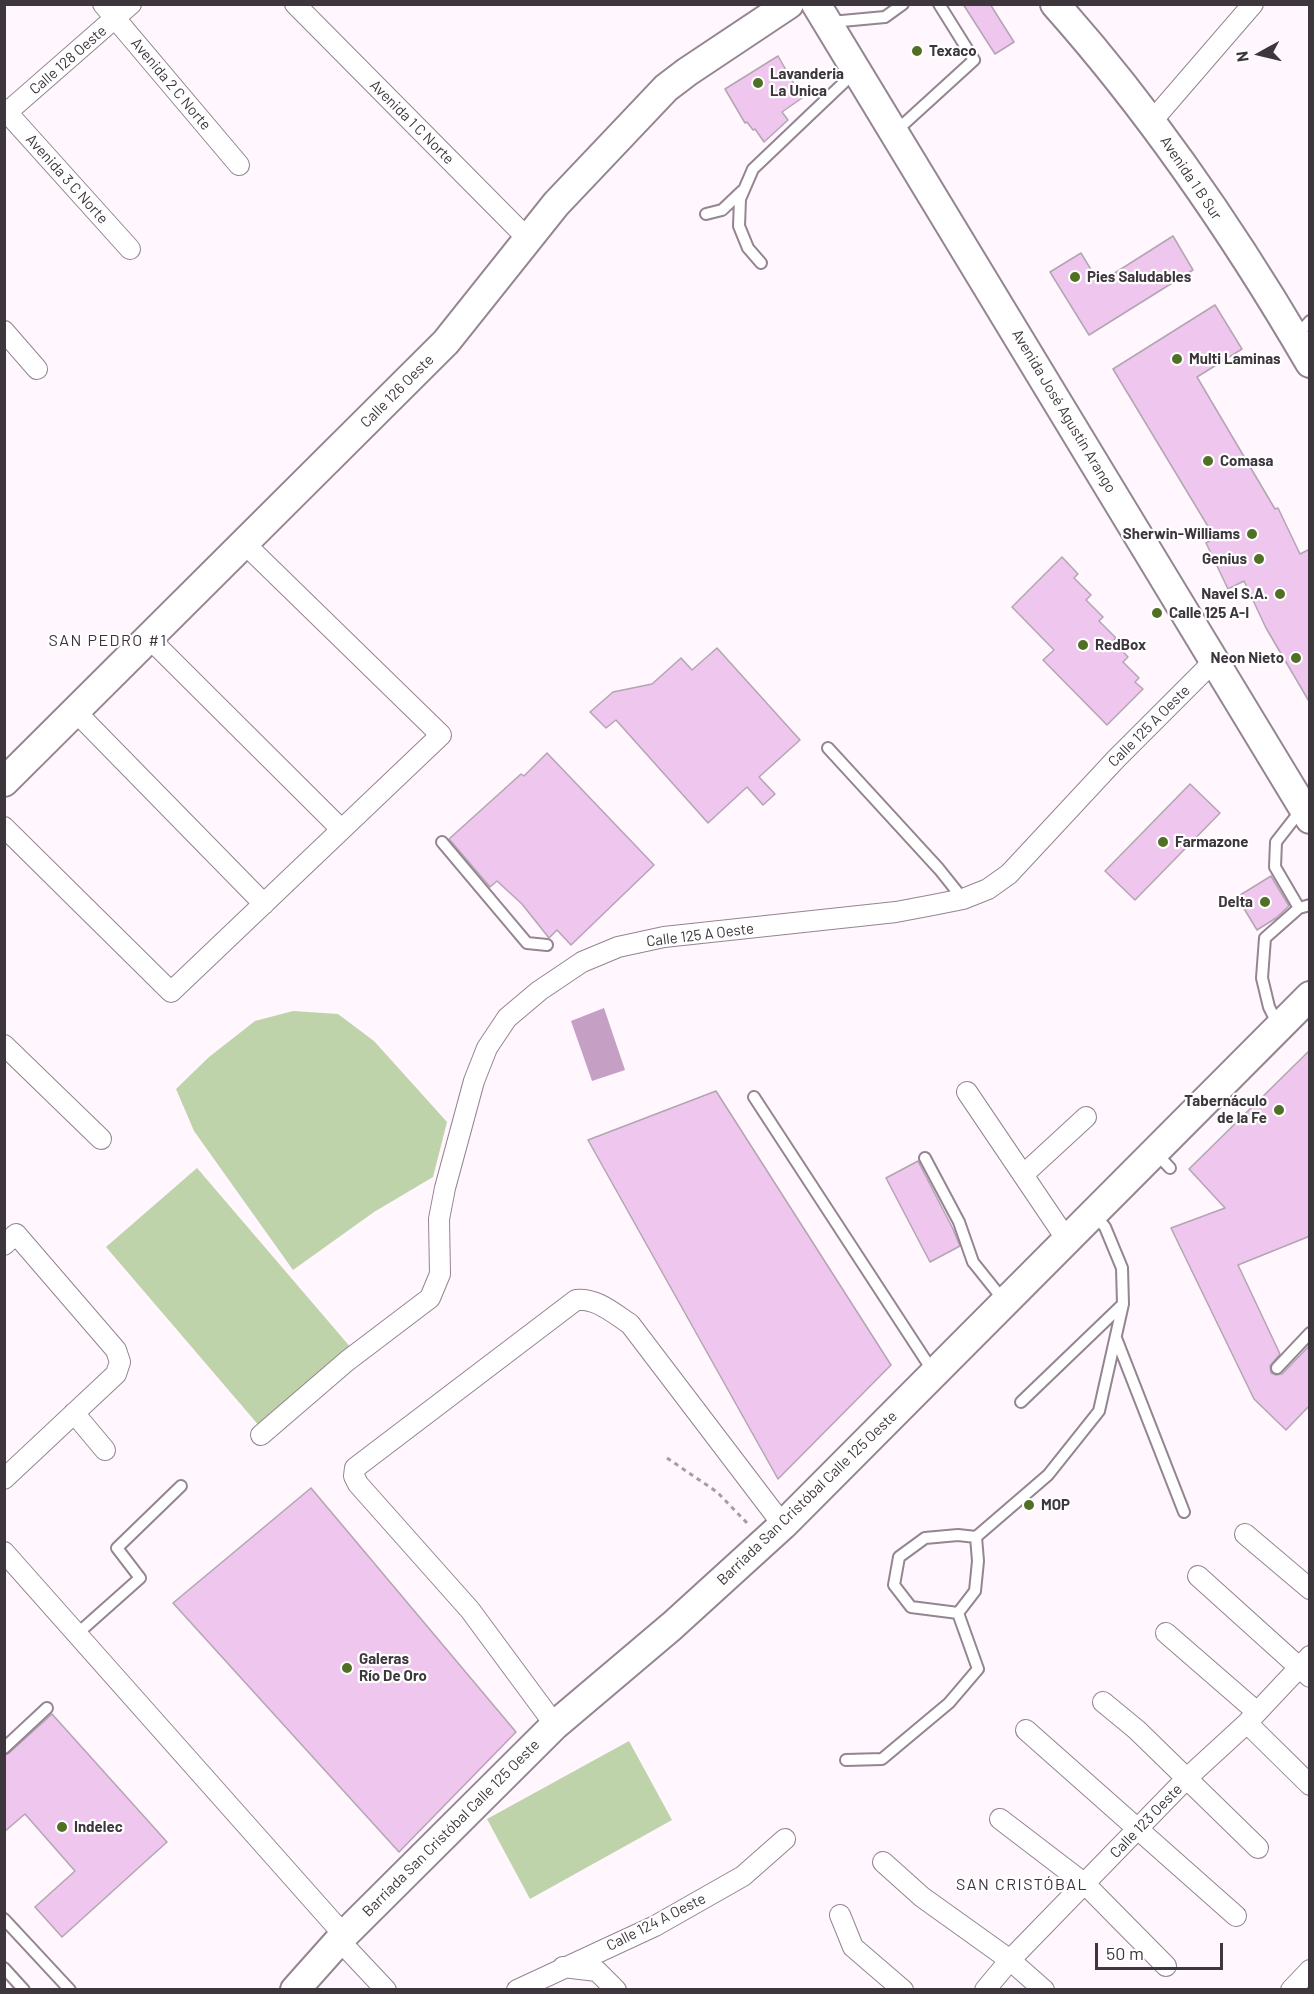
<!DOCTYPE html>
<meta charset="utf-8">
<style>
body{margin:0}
#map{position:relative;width:1314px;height:1994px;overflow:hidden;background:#fff6fe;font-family:Barlow,sans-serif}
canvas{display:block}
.frame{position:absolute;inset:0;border:6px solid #3d373d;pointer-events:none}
.north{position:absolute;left:1230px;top:24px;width:60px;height:60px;-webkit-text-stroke:4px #fff;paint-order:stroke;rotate:262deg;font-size:16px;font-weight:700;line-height:24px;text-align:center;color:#3d373d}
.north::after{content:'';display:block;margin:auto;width:21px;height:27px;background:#3d373d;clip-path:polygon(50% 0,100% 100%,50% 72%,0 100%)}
.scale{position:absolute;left:1095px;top:1943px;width:128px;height:27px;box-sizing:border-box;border:3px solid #3d373d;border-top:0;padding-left:8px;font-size:18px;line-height:21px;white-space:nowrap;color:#3d373d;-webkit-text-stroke:4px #fff;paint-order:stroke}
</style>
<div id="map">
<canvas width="1314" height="1994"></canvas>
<div class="frame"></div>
<div class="north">N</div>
<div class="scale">50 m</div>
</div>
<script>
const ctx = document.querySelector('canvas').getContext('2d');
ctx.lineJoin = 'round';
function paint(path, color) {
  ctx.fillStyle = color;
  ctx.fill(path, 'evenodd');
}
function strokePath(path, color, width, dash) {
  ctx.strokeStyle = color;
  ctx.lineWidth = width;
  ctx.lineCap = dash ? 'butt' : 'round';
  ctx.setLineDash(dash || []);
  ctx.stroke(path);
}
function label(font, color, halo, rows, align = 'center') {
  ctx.font = font + ' Barlow,sans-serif';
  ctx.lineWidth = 4.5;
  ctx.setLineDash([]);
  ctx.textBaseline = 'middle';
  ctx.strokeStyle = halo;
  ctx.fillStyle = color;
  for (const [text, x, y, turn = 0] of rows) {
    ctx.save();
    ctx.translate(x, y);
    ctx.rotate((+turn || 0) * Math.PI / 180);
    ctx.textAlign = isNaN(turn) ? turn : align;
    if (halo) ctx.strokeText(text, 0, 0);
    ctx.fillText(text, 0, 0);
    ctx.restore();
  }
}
const green = new Path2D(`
 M293,1011L338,1014L374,1041L447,1122L433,1177L374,1212L293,1270L194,1131L176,1089L209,1057L255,1021Z
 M197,1168L352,1349L261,1428L106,1247Z
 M629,1741L672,1820L530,1899L487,1819Z`);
const water = new Path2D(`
 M604,1008L625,1070L592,1081L571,1021Z`);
const building = new Path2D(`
 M963,4H990L1014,42L995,54Z
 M778,56L802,98L782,112L788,120L764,142L755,129L753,130L747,122L745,123L725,89Z
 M1173,236L1193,270L1089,335L1050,272L1081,253L1099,283Z
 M1215,305L1242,349L1197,377L1275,509L1278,508L1300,554L1310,549V703L1266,628L1244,581L1228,589L1206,543L1215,538L1113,369Z
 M1062,557L1078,574L1074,578L1091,595L1086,600L1103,617L1099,621L1116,638L1113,641L1128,657L1123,662L1139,678L1135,682L1143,689L1107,725L1043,660L1054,650L1012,607Z
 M717,648L800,740L759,777L775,794L763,805L747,787L708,823L616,720L606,728L590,712L613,692L652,684L681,658L692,670Z
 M547,753L654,865L571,945L557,930L549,938L522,904L497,881L490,887L449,839L521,774L524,776Z
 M1190,784L1220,813L1135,900L1105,871Z
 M1271,876L1289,906L1276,918L1257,930L1237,897Z
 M1310,1050V1236L1238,1265L1280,1354L1270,1366L1271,1373L1276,1375L1282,1374L1310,1345V1405L1286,1430L1254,1399L1171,1228L1225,1208L1189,1169Z
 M716,1091L891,1365L778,1479L588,1140Z
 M918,1161L953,1229L960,1246L930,1262L886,1178Z
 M311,1488L516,1732L399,1852L173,1603Z
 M52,1714L167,1842L62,1937L35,1907L75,1871L25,1814L4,1832V1755L9,1753Z`);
const path = new Path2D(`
 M667,1458L717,1492L749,1525`);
const lane = new Path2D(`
 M831,22L885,17L903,4
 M895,132L974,60L939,4
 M706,214L722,210L742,191
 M761,263L748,248L739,226L740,199L753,169L856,71
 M1296,336L1310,321
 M828,748L939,869L963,899
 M1301,810L1276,842L1275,867L1299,908L1310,905
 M442,842L527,943L547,945
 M1278,1025L1269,1007L1262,978L1265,938L1299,908
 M754,1097L934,1373
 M1156,1153L1170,1168
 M925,1158L959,1222L973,1262L1005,1302
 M1116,1338L1184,1512
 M1277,1368L1310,1333
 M1021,1402L1122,1305
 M976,1537L978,1561L975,1591L958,1613L911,1607L894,1585L899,1557L925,1538L958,1535L976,1537L1048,1475L1099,1411L1123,1304L1122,1268L1105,1227L1094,1214
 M77,1634L140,1578L117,1548L181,1486
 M4,1748L47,1708
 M846,1760L882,1759L949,1703L978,1669L958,1613
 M4,1919L70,1990
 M4,1968L24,1990`);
const street = new Path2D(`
 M103,4L239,165
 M295,4L529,240
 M4,109L130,249
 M4,115L131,4
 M1152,121L1253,4
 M4,331L37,369
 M149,638L341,829
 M75,711L264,904
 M4,827L171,992L441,735L244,543
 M4,1045L101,1139
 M967,1092L1067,1240
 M1023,1175L1086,1117
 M4,1245L16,1234L116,1350L120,1362L116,1374L4,1479
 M74,1413L105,1450
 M261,1435L347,1361L430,1298L440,1274L439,1219L445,1188L474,1081L487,1048L507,1018L539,991L582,962L618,947L664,937L896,912L933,905L963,899L988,889L1009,874L1116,759L1215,660
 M1245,1534L1310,1589
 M4,1552L344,1935
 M1198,1576L1310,1677
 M1166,1633L1257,1712
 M1103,1702L1137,1730L1258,1848
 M1247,1723L1310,1785
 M555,1725L470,1610L358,1484L354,1476L355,1468L576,1300C597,1298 613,1313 630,1324L783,1525
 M1026,1730L1236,1916
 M1000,1819L1085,1884L1166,1966
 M883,1862L922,1897L1010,1960L1044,1990
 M840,1915L853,1947L903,1990
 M339,1940L386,1990
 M563,1967L597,1971L616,1990
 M517,1990L655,1926L743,1876L785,1839
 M985,1990L1010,1960L1187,1778L1247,1723L1310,1656
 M1291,1990L1310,1970`);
const secondary = new Path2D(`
 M816,4L1310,819
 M1055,4C1153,114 1236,236 1310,363
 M4,782L446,342L556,204L666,88L687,72L789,4
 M295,1990L344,1935L555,1725L672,1626L783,1525L1310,996`);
const markers = [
 [917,51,6,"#507026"],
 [758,83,6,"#507026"],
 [1075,277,6,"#507026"],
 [1177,359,6,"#507026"],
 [1208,461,6,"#507026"],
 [1252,534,6,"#507026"],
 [1259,559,6,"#507026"],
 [1280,594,6,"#507026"],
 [1157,613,6,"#507026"],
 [1083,645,6,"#507026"],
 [1296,658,6,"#507026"],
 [1163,842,6,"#507026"],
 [1265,902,6,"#507026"],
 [1279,1110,6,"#507026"],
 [1029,1505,6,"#507026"],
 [347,1668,6,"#507026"],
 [62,1827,6,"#507026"]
];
const poiNames = [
 ["Texaco",929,51],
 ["Lavanderia",770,74],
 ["La Unica",770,91],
 ["Pies Saludables",1087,277],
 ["Multi Laminas",1189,359],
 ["Comasa",1220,461],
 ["Sherwin-Williams",1240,534,"right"],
 ["Genius",1247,559,"right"],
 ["Navel S.A.",1268,594,"right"],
 ["Calle 125 A-I",1169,613],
 ["RedBox",1095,645],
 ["Neon Nieto",1284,658,"right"],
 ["Farmazone",1175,842],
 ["Delta",1253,902,"right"],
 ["Tabernáculo",1267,1101,"right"],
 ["de la Fe",1267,1118,"right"],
 ["MOP",1041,1505],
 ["Galeras",359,1659],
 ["Río De Oro",359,1676],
 ["Indelec",74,1827]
];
const streetNames = [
 ["Calle 128 Oeste",68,60,-41],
 ["Avenida 2 C Norte",171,84,50],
 ["Avenida 1 C Norte",412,122,45],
 ["Avenida 1 B Sur",1191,178,56],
 ["Avenida 3 C Norte",67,179,48],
 ["Calle 126 Oeste",397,391,-45],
 ["Avenida José Agustín Arango",1064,411,59],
 ["Calle 125 A Oeste",1149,726,-45],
 ["Calle 125 A Oeste",700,935,-7],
 ["Barriada San Cristóbal Calle 125 Oeste",807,1498,-44],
 ["Calle 123 Oeste",1146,1821,-46],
 ["Barriada San Cristóbal Calle 125 Oeste",451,1828,-45],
 ["Calle 124 A Oeste",656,1922,-27]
];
const neighbourhoodNames = [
 ["SAN PEDRO #1",108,641],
 ["SAN CRISTÓBAL",1022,1885]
];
paint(green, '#bed3aa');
paint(water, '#c69fc4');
paint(building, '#efc6ed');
strokePath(building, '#b3a5b2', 1.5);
strokePath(lane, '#938592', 14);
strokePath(street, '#938592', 22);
strokePath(secondary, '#938592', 32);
strokePath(path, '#a59da4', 3, [4.5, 4.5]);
strokePath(lane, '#fff', 10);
strokePath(street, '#fff', 20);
strokePath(secondary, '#fff', 28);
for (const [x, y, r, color] of markers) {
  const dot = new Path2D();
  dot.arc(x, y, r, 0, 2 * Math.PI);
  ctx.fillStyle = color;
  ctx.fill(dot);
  strokePath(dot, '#fff', 2);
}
label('bold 15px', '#3d373d', '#fff', poiNames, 'left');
label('15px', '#3d373d', '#fff', streetNames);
ctx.letterSpacing = '1.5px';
label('16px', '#3c313c', '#fff', neighbourhoodNames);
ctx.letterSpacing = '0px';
</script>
